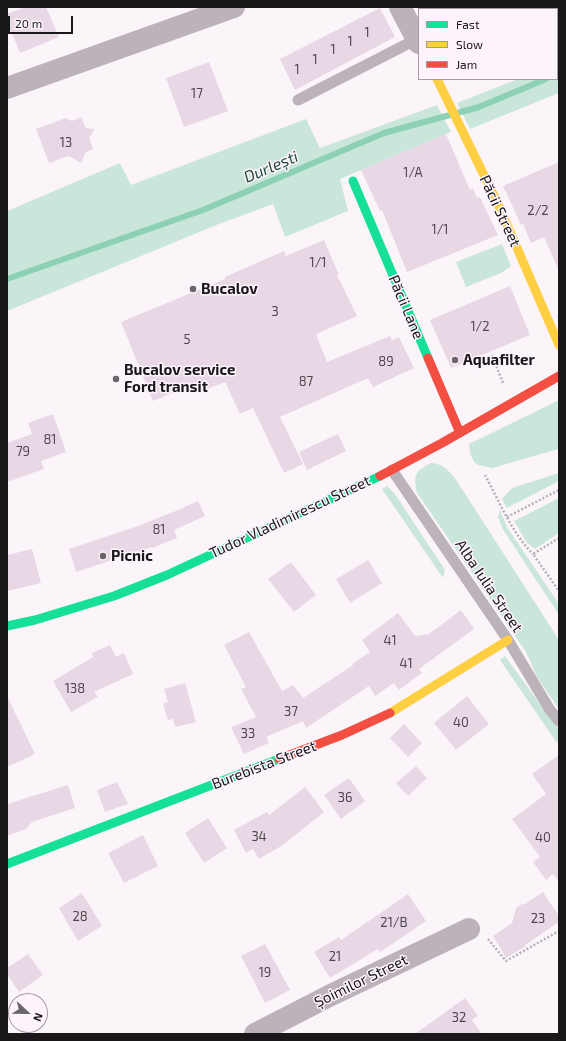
<!DOCTYPE html>
<meta charset="utf-8">
<style>
body{margin:0}
#map{position:relative;width:566px;height:1041px;overflow:hidden;background:#fbf5fa;font-family:"Exo 2",sans-serif}
canvas{display:block}
.frame{position:absolute;inset:0;border:8px solid #1a171a;pointer-events:none}
.legend{position:absolute;left:418px;top:8px;width:140px;height:72px;box-sizing:border-box;background:#fdf3fc;border:1px solid #a29ba2;margin:0;padding:5px 7px;list-style:none;font-size:12px;color:#1a171a}
.legend li{display:flex;align-items:center;gap:8px;height:20px}
.legend b{width:20px;border:1px solid #a29ba2}
.north{position:absolute;left:8px;top:993px;width:40px;height:40px;box-sizing:border-box;background:#fdf3fc;border:1px solid #a29ba2;border-radius:50%;rotate:112deg;font-size:11px;font-weight:700;line-height:16px;text-align:center;color:#1a171a}
.north::after{content:'';display:block;margin:auto;width:14px;height:18px;background:#696568;clip-path:polygon(50% 0,100% 100%,50% 72%,0 100%)}
.scale{position:absolute;left:8px;top:16px;width:65px;height:18px;box-sizing:border-box;border:2px solid #1a171a;border-top:0;padding-left:5px;font-size:12px;line-height:14px;white-space:nowrap;color:#1a171a;-webkit-text-stroke:3px #fdf3fc;paint-order:stroke}
</style>
<div id="map">
<canvas width="566" height="1041"></canvas>
<div class="frame"></div>
<ul class="legend">
<li><b style="height:5px;background:#16e098"></b>Fast</li>
<li><b style="height:5px;background:#ffcf43"></b>Slow</li>
<li><b style="height:5px;background:#f24e42"></b>Jam</li>
</ul>
<div class="north">N</div>
<div class="scale">20 m</div>
</div>
<script>
const ctx = document.querySelector('canvas').getContext('2d');
ctx.lineJoin = 'round';
function paint(path, color) {
  ctx.fillStyle = color;
  ctx.fill(path, 'evenodd');
}
function strokePath(path, color, width, dash) {
  ctx.strokeStyle = color;
  ctx.lineWidth = width;
  ctx.lineCap = dash ? 'butt' : 'round';
  ctx.setLineDash(dash || []);
  ctx.stroke(path);
}
function label(font, color, halo, rows, align = 'center') {
  ctx.font = font + ' "Exo 2",sans-serif';
  ctx.lineWidth = 3;
  ctx.setLineDash([]);
  ctx.textBaseline = 'middle';
  ctx.strokeStyle = halo;
  ctx.fillStyle = color;
  for (const [text, x, y, turn = 0] of rows) {
    ctx.save();
    ctx.translate(x, y);
    ctx.rotate((+turn || 0) * Math.PI / 180);
    ctx.textAlign = isNaN(turn) ? turn : align;
    if (halo) ctx.strokeText(text, 0, 0);
    ctx.fillText(text, 0, 0);
    ctx.restore();
  }
}
const green = new Path2D(`
 M559,62V93L470,129L457,103L518,79H557V63Z
 M437,105L451,132L340,179L348,211L285,237L273,204L219,224L7,311V211L120,163L131,185L306,119L320,148Z
 M502,244L511,266L501,273L466,287L456,262Z
 M559,400V449L492,468L478,465L474,462L470,453L469,444Z
 M431,463C443,464 447,469 455,478L559,640V709L537,677L526,652L417,493C413,475 415,471 431,463Z
 M559,473V481L507,508L502,499L512,488Z
 M387,486L395,494L445,570L443,578L382,489Z
 M559,498V533L535,549L527,543L514,521Z
 M500,510L507,527L559,604V615L502,528L498,517Z
 M505,656L559,730V741L557,743L500,660Z`);
const stream = new Path2D(`
 M557,75L559,74
 M7,279L203,210L384,133L479,107L546,79`);
const building = new Path2D(`
 M25,7H46L59,37L20,53L7,22V14Z
 M380,8L395,37L295,90L280,59Z
 M209,62L228,111L184,127L166,78Z
 M81,117L86,128L95,129L89,138L93,149L86,152L81,163L69,156L49,163L36,129L66,118L72,121Z
 M446,134L470,190L473,188L477,198L480,197L498,235L407,272L382,210L380,211L361,170Z
 M559,162V271L544,237L531,243L523,224L521,225L503,186Z
 M324,240L339,275H337L357,316L316,334L327,362L390,336L392,340L399,337L414,368L373,387L368,378L280,417L303,464L284,473L253,408L240,414L225,382L197,393L194,384L153,401L121,322L225,279V277L284,251L286,256Z
 M510,286L530,335L451,368L430,320Z
 M53,414L66,452L41,461L44,469L7,482V443L32,434L28,423Z
 M338,434L346,451L307,470L299,452Z
 M198,501L205,516L174,530L177,538L152,548V547L76,572L69,549L135,527L178,510Z
 M32,549L41,583L7,591V555Z
 M368,560L382,583L350,603L336,579Z
 M291,562L316,595L294,612L268,579Z
 M461,610L474,629L419,669L422,673L399,690L394,683L375,696L369,686L306,728L303,721L266,737L269,743L244,754L231,727L256,717L241,689L246,687L224,645L249,632L282,691L293,685L303,698L353,665V663L370,652L362,640L398,613L415,636L429,634Z
 M110,645L116,657L124,653L133,674L94,692L98,697L71,712L53,681L93,657L92,653Z
 M185,683L196,722L175,727L173,719L168,720L163,704L168,702L164,689Z
 M7,696L35,754L7,767Z
 M467,696L489,724L456,750L434,723Z
 M404,724L422,743L408,757L390,738Z
 M559,755V882L553,874L546,880L533,862L540,857L512,819L546,794L532,774Z
 M416,766L427,778L408,796L396,783Z
 M349,778L365,801L341,819L324,795Z
 M117,782L128,804L105,812L97,790Z
 M68,785L75,808L32,822L26,829L7,836V804Z
 M305,787L324,812L283,845L259,859L253,849L246,853L234,830L267,812L269,815Z
 M208,818L227,848L204,863L185,833Z
 M143,835L158,866L124,883L108,853Z
 M543,892L559,916V922L525,945L526,946L506,958L493,936L512,923L516,908L522,904H525Z
 M82,893L102,926L78,941L59,908Z
 M408,894L426,921L380,952L378,949L330,978L314,952L339,937L341,940Z
 M265,944L290,990L265,1003L241,956Z
 M28,954L43,975L19,992L7,974V968Z
 M465,998L478,1016L472,1020L482,1034H415Z`);
const path = new Path2D(`
 M492,355L503,383
 M485,475C499,501 512,533 533,554
 M507,517L559,490
 M559,538L533,554L559,591
 M488,939L506,961L559,931`);
const lane = new Path2D(`
 M298,100L417,39
 M392,470L508,640L550,710L559,721`);
const street = new Path2D(`
 M400,7L419,43
 M7,88L234,7
 M255,1034L331,995L469,929`);
const fast = new Path2D(`
 M353,181L428,358
 M7,626L35,620L114,596L167,575L380,476
 M7,864L279,759`);
const slow = new Path2D(`
 M437,79L498,204L559,345
 M390,713L508,640`);
const jam = new Path2D(`
 M428,358L460,433
 M380,476L442,443L559,376
 M279,759L342,735L390,713`);
const markers = [
 [193,289,4,"#696568"],
 [455,360,4,"#696568"],
 [116,379,4,"#696568"],
 [103,556,4,"#696568"]
];
const numberNames = [
 ["1",367,33],
 ["1",350,42],
 ["1",333,50],
 ["1",315,60],
 ["1",297,70],
 ["17",197,94],
 ["13",66,143],
 ["1/A",413,173],
 ["2/2",538,211],
 ["1/1",440,230],
 ["1/1",318,263],
 ["3",275,312],
 ["1/2",480,327],
 ["5",187,340],
 ["89",386,362],
 ["87",306,382],
 ["81",50,440],
 ["79",23,452],
 ["81",159,530],
 ["41",390,641],
 ["41",406,664],
 ["138",75,689],
 ["37",291,712],
 ["40",461,723],
 ["33",248,734],
 ["36",345,798],
 ["34",259,837],
 ["40",543,838],
 ["28",80,917],
 ["23",538,919],
 ["21/B",394,923],
 ["21",335,957],
 ["19",265,973],
 ["32",459,1018]
];
const streetNames = [
 ["Păcii Street",500,211,65],
 ["Păcii Lane",406,307,67],
 ["Tudor Vladimirescu Street",290,517,-25],
 ["Alba Iulia Street",489,586,56],
 ["Burebista Street",264,765,-21],
 ["Șoimilor Street",361,981,-26]
];
const poiNames = [
 ["Bucalov",201,289],
 ["Aquafilter",463,360],
 ["Bucalov service",124,370],
 ["Ford transit",124,387],
 ["Picnic",111,556]
];
const waterNames = [
 ["Durlești",271,167,-23]
];
paint(green, '#cae6da');
strokePath(stream, '#8cd0b5', 6);
paint(building, '#e8d8e6');
strokePath(path, '#b7b0b6', 2.5, [2, 2]);
strokePath(lane, '#bbb2ba', 11);
strokePath(street, '#bbb2ba', 22);
strokePath(fast, '#16e098', 9);
strokePath(slow, '#ffcf43', 9);
strokePath(jam, '#f24e42', 9);
for (const [x, y, r, color] of markers) {
  const dot = new Path2D();
  dot.arc(x, y, r, 0, 2 * Math.PI);
  ctx.fillStyle = color;
  ctx.fill(dot);
  strokePath(dot, '#fdf3fc', 1.5);
}
label('13px', '#4e474d', null, numberNames);
label('15px', '#1a171a', '#fdf3fc', streetNames);
label('bold 15px', '#1a171a', '#fdf3fc', poiNames, 'left');
label('italic 16px', '#214c3b', '#fdf3fc', waterNames);
</script>
